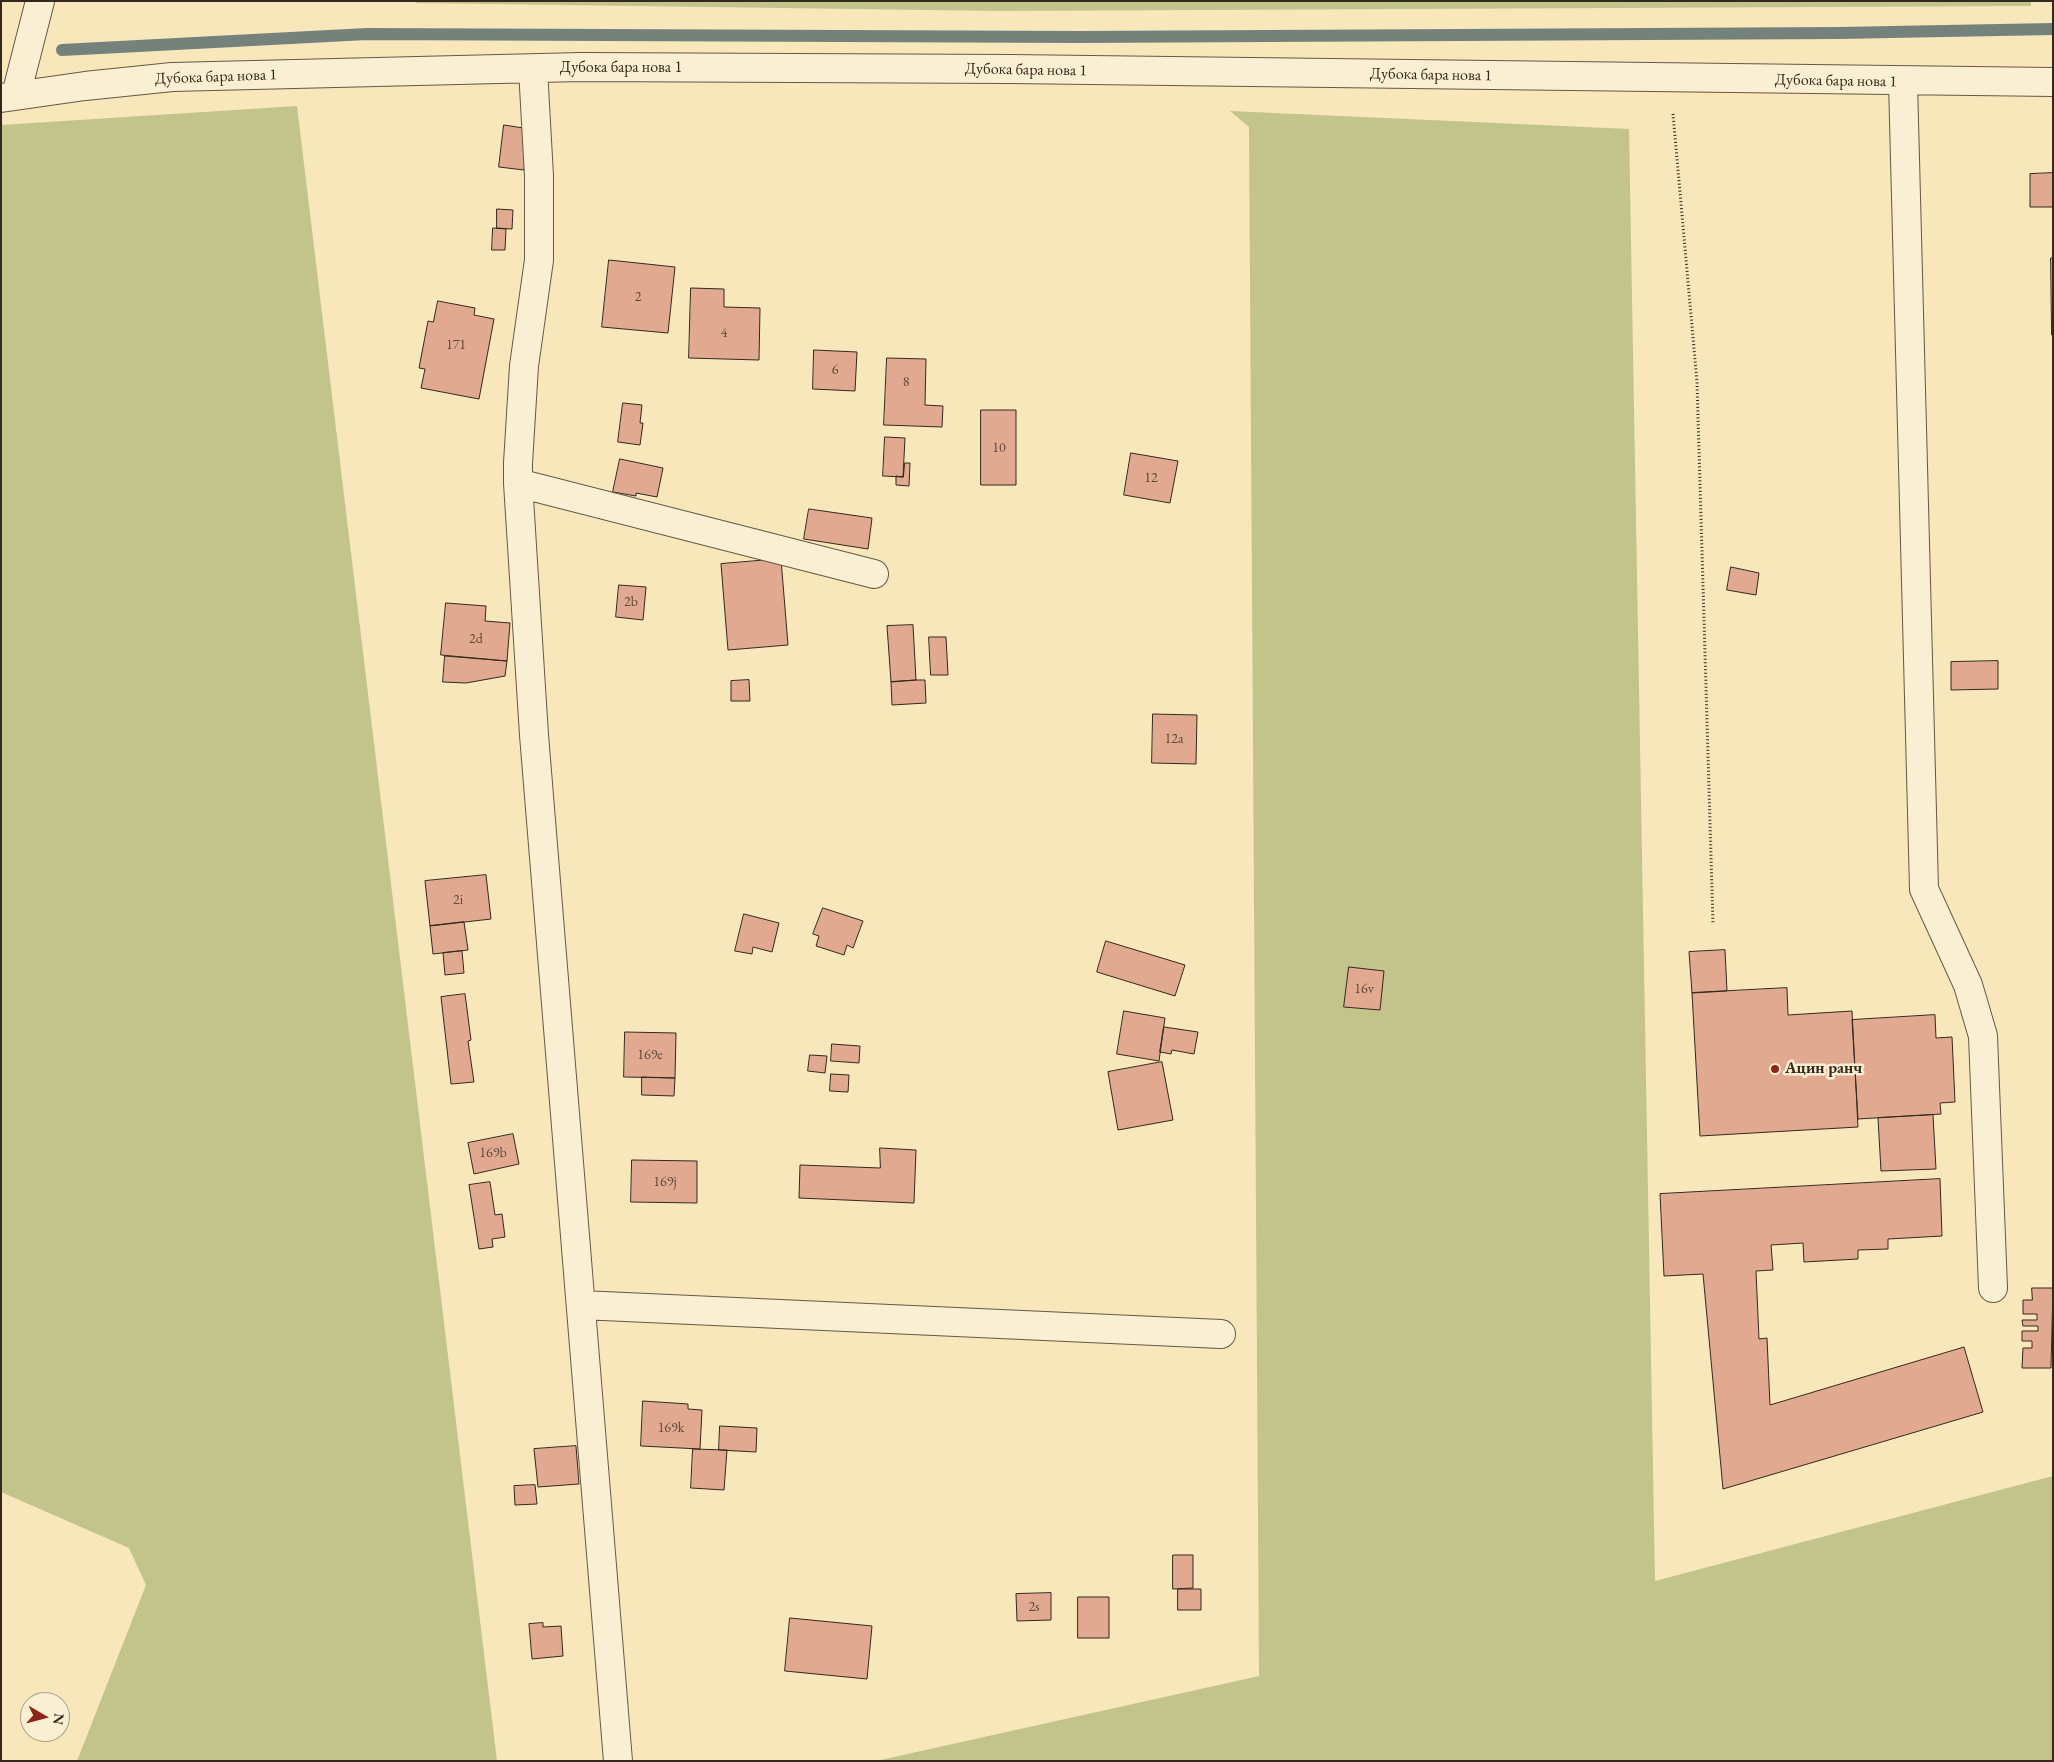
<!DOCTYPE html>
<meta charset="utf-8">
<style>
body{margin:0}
#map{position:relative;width:2054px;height:1762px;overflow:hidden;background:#f7e7bb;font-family:"EB Garamond",serif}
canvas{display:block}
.frame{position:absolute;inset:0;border:2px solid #34281c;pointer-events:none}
.north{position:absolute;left:20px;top:1692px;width:50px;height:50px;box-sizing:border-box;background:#faefd3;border:1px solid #ab9f8a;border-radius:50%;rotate:98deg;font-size:14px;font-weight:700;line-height:20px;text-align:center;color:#34281c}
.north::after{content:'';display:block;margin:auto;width:18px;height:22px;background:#8f2418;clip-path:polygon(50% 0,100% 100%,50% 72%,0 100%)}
</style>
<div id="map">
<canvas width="2054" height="1762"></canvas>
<div class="frame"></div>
<div class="north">N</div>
</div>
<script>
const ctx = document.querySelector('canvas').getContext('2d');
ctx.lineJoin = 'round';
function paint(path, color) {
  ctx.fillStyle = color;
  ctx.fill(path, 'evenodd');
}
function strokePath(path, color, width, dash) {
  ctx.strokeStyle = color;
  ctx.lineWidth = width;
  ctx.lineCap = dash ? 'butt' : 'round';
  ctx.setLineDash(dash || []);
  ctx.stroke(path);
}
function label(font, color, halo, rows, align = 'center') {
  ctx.font = font + ' "EB Garamond",serif';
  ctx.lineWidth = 5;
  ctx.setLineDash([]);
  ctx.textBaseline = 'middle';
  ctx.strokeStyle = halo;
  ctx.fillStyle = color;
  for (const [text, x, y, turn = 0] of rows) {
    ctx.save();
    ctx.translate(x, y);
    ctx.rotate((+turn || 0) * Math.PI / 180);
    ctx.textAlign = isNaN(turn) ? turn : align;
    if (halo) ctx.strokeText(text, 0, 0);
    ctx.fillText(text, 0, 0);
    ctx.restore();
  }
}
const green = new Path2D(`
 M416,1H2031V6L999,11L416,3Z
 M297,106L497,1761H77L146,1585L129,1548L1,1492V125Z
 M1230,111L1629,129L1655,1581L2053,1476V1761H876L1259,1676L1249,127Z`);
const stream = new Path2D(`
 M62,50L367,34L1079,37L1838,33L2053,29`);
const building = new Path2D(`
 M504,125L530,129L524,170L499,167Z
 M2053,173V207H2030V174Z
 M497,209L513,210L512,229L497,228Z
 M493,228L506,229L505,250H492Z
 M2051,258H2053V335H2052Z
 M609,260L675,267L668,333L602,327Z
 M691,288L724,289V307L760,308L759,360L689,358Z
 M438,301L475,308L474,315L494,319L479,399L421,388L425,369L419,368L428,321L433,322Z
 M814,350L857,352L855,391L813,389Z
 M887,358L926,359L925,405L943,406L942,427L884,425Z
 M623,403L642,405L640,423H643L640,445L618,442Z
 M981,410H1016V485H981Z
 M885,437L905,438L903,477L883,476Z
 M1131,453L1178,461L1170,503L1124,495Z
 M620,459L663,468L657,497L636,493V496L613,492Z
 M905,463H910L909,486L896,485V476L903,477Z
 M809,509L872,518L868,549L804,539Z
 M781,559L788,645L728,650L721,564Z
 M1731,567L1759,573L1756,595L1727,590Z
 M619,585L646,587L643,620L616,617Z
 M446,603L486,606L485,621L510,623L507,661L441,655Z
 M913,625L916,680L891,682L887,626Z
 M929,637H946L948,675H931Z
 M445,656L507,661L505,676L466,683L443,682Z
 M1998,661V689L1951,690V662Z
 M749,680L750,701H731V681Z
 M916,680H925L926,703L892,705L891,682Z
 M1153,714L1197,715L1196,764L1152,763Z
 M486,875L491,919L430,926L425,881Z
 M823,908L863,921L853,948L847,945L844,955L816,946L819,936L813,934Z
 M744,914L779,923L772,952L753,947L752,954L735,951Z
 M464,922L468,950L433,954L430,926Z
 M1106,941L1185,965L1175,996L1097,972Z
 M1725,950L1727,991L1692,993L1689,952Z
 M462,951L464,973L445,975L443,953Z
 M1349,967L1384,971L1380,1010L1344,1007Z
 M1787,988L1788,1015L1852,1011L1858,1127L1700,1136L1692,993Z
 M465,994L471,1040L468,1041L474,1082L451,1084L441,997Z
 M1124,1011L1165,1018L1159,1061L1117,1054Z
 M1935,1015L1936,1038L1952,1037L1955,1102L1940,1103L1941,1114L1858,1119L1852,1020Z
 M1164,1027L1198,1032L1194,1054L1172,1050L1171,1054L1160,1052Z
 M625,1032L676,1033L675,1078L624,1077Z
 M832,1044L860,1046L859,1063L831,1061Z
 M810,1055L827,1056L825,1073L808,1071Z
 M1162,1062L1173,1120L1118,1130L1108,1072Z
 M831,1074L849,1075L848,1092L830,1091Z
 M642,1077L675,1078L674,1096L642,1095Z
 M1933,1115L1936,1169L1881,1171L1878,1118Z
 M513,1134L519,1164L474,1174L468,1143Z
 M880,1148L916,1150L914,1203L799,1198L800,1165L880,1168Z
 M632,1160L697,1161V1203L631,1202Z
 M1940,1179L1942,1236L1888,1239V1249L1858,1250V1259L1804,1262L1803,1243L1771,1245L1773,1270L1756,1271L1759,1339L1767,1338L1770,1405L1964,1347L1983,1412L1723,1489L1703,1274L1664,1276L1660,1194Z
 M490,1182L495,1215L502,1214L505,1237L492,1239L493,1247L479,1249L469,1185Z
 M2032,1288H2053L2051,1368H2022L2023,1348H2032V1341H2022V1331H2038V1326H2023L2022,1320H2037V1314H2023V1300H2032Z
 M643,1401L688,1404V1409L702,1410L700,1449L641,1446Z
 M720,1426L757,1428L756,1452L719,1450Z
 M576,1446L579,1484L538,1487L534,1449Z
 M693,1449L727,1450L724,1490L691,1488Z
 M535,1485L537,1504L515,1505L514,1486Z
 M1173,1555H1193V1588L1173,1589Z
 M1178,1589H1201V1610H1178Z
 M1051,1593V1620L1017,1621L1016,1594Z
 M1078,1597H1109V1638H1078Z
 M790,1618L872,1626L867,1679L785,1671Z
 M543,1623V1627L561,1626L563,1656L532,1659L529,1624Z`);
const path = new Path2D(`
 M1673,114L1697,382L1713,924`);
const minor = new Path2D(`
 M533,69L539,176V260L524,366L518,463V483L534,735L618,1761
 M1903,82L1924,889L1968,985L1983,1036L1993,1288
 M16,95L40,1
 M1,98L85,86L172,77L581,67L1010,69L2053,82
 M518,483L874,574
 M581,1305L1221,1334`);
const markers = [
 [1775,1069,5,"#8f2418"]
];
const numberNames = [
 ["2",638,297],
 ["4",724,333],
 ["171",456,345],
 ["6",835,370],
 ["8",906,382],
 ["10",999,448],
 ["12",1151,478],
 ["2b",631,602],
 ["2d",476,639],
 ["12a",1174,739],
 ["2i",458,900],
 ["16v",1364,989],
 ["169e",650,1055],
 ["169b",493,1153],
 ["169j",665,1182],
 ["169k",671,1428],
 ["2s",1034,1607]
];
const streetNames = [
 ["Дубока бара нова 1",621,68],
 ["Дубока бара нова 1",1026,70,1],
 ["Дубока бара нова 1",1431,75,1],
 ["Дубока бара нова 1",216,77,-2],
 ["Дубока бара нова 1",1836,81,1]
];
const poiNames = [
 ["Ацин ранч",1785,1069]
];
paint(green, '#c3c38c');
strokePath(stream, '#75827b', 12);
paint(building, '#e1a990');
strokePath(building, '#34281c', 1);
strokePath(minor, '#655844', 30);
strokePath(path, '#34281c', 3, [1, 2.5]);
strokePath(minor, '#faefd3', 28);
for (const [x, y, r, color] of markers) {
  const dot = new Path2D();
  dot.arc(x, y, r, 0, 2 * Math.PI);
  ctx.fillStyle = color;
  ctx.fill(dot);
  strokePath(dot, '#faefd3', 2);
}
label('14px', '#5f4839', null, numberNames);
label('16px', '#34281c', '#faefd3', streetNames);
label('bold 16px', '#34281c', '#faefd3', poiNames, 'left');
</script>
